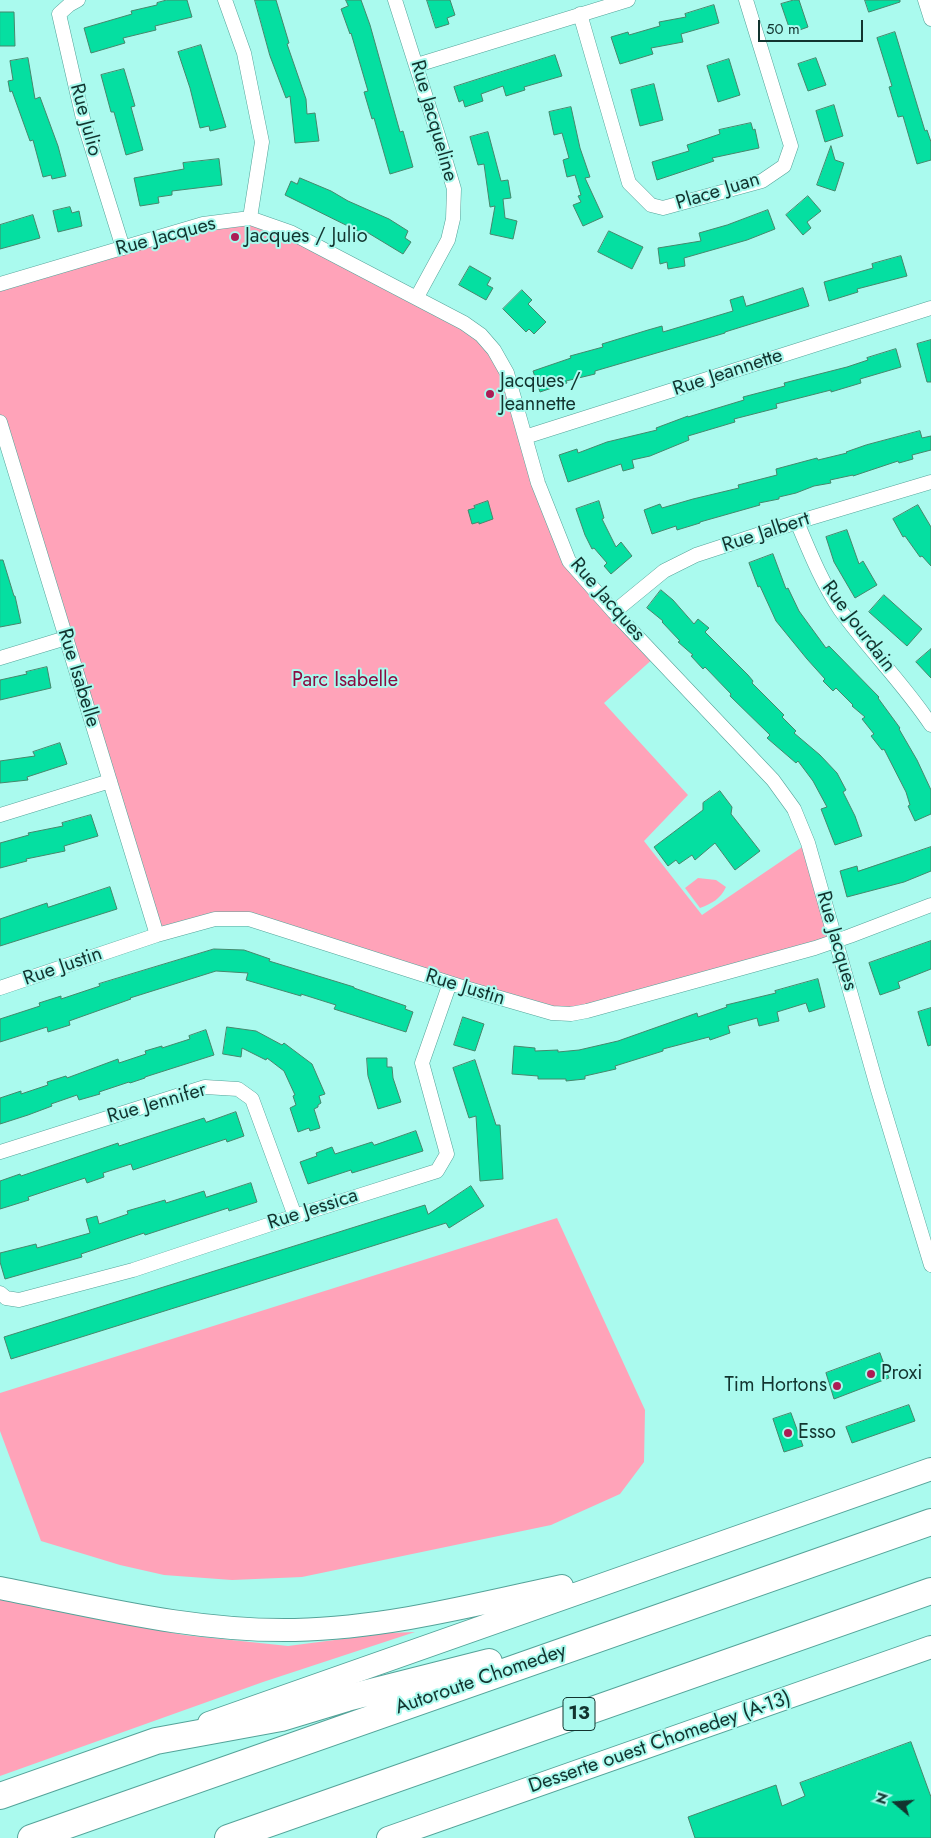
<!DOCTYPE html>
<style>
body{margin:0}
#map{position:relative;width:931px;height:1838px;overflow:hidden;background:#aafaee;font-family:Jost,sans-serif}
canvas{display:block}
.north{position:absolute;left:871px;top:1778px;width:50px;height:50px;-webkit-text-stroke:4px #aafaee;paint-order:stroke;rotate:288deg;font-size:14px;font-weight:700;line-height:20px;text-align:center;color:#12342f}
.north::after{content:'';display:block;margin:auto;width:18px;height:22px;background:#12342f;clip-path:polygon(50% 0,100% 100%,50% 72%,0 100%)}
.scale{position:absolute;left:758px;top:20px;width:105px;height:22px;box-sizing:border-box;border:2px solid #12342f;border-top:0;padding-left:6px;font-size:15px;line-height:18px;white-space:nowrap;color:#12342f;-webkit-text-stroke:4px #aafaee;paint-order:stroke}
</style>
<div id="map">
<canvas width="931" height="1838"></canvas>
<div class="north">N</div>
<div class="scale">50 m</div>
</div>
<script>
const ctx = document.querySelector('canvas').getContext('2d');
ctx.lineJoin = 'round';
function paint(path, color) {
  ctx.fillStyle = color;
  ctx.fill(path, 'evenodd');
}
function strokePath(path, color, width, dash) {
  ctx.strokeStyle = color;
  ctx.lineWidth = width;
  ctx.lineCap = dash ? 'butt' : 'round';
  ctx.setLineDash(dash || []);
  ctx.stroke(path);
}
function label(font, color, halo, rows, align = 'center') {
  ctx.font = font + ' Jost,sans-serif';
  ctx.lineWidth = 4;
  ctx.setLineDash([]);
  ctx.textBaseline = 'middle';
  ctx.strokeStyle = halo;
  ctx.fillStyle = color;
  for (const [text, x, y, turn = 0] of rows) {
    ctx.save();
    ctx.translate(x, y);
    ctx.rotate((+turn || 0) * Math.PI / 180);
    ctx.textAlign = isNaN(turn) ? turn : align;
    if (halo) ctx.strokeText(text, 0, 0);
    ctx.fillText(text, 0, 0);
    ctx.restore();
  }
}
const green = new Path2D(`
 M250,218L417,297L494,350L569,561L656,656L604,703L688,795L644,841L702,915L808,843L839,940L588,1004L562,1008L474,991L249,919L157,935L0,422V284Z
 M698,878L716,880L726,887C720,899 713,903 700,908L685,888Z
 M557,1218L645,1410L644,1462L620,1494L551,1525L302,1577L232,1580L164,1575L120,1565L41,1541L0,1431V1393Z
 M0,1599L184,1635L288,1646L389,1633L415,1632L263,1682L0,1776Z`);
const building = new Path2D(`
 M167,0H187L192,17L155,26L156,30L123,38L125,43L91,53L84,28L132,14L131,11L157,5V3Z
 M255,0H276L289,43L287,44L306,99L307,114L315,113L319,141L295,143L290,96L286,98L270,56Z
 M346,0H361L370,25L400,132L403,131L413,167L390,174L374,118L372,119L364,92L368,91L351,33L350,34L341,9L348,6Z
 M427,0H450L455,15L447,18L449,24L436,28Z
 M794,0H799L808,27L791,33L781,4Z
 M865,0H900V2L869,12Z
 M714,5L719,23L681,34L683,42L651,48L653,54L620,64L611,37L628,32L629,35L660,26L659,22L686,17L685,14Z
 M0,12H14L15,46H0Z
 M895,32L925,131L927,130L931,142V160L917,164L903,116L898,117L889,87L892,86L877,38Z
 M201,45L226,127L210,131L209,126L200,128L190,88L178,52Z
 M555,55L562,76L524,87L525,90L506,96L503,86L481,94L483,101L465,107L463,100L459,102L454,87Z
 M28,58L35,99L40,97L58,146L66,176L52,179L51,175L43,177L33,140L30,141L12,91L10,92L8,81L13,80L10,61Z
 M816,58L826,85L808,91L798,64Z
 M729,59L740,95L718,102L707,66Z
 M124,69L135,106L131,107L143,150L126,155L114,112H111L101,75Z
 M654,84L663,120L640,126L631,90Z
 M834,105L843,136L825,142L816,111Z
 M571,107L580,148L590,177L585,178L603,217L583,226L573,205L581,202L578,196L581,195L575,175L567,177L563,160L569,158L562,133L554,135L549,112Z
 M751,123L753,130L755,129L759,148L712,158L714,161L657,180L652,162L689,151L687,145L720,134L719,130Z
 M488,132L501,181L508,180L511,198L503,199L505,218L517,221L513,239L490,234L495,206L490,207L484,164L478,165L470,137Z
 M831,146L835,160L844,163L835,191L817,185Z
 M219,159L222,185L172,191V195L158,197L159,203L140,206L134,178L184,169L183,163Z
 M300,178L331,191L348,201L389,219L408,231L405,238L411,242L403,254L365,231L364,234L285,195L291,181L297,184Z
 M808,196L821,211L807,222L811,228L803,235L786,215Z
 M70,207L72,213L79,211L82,226L58,232L53,211Z
 M768,210L775,229L747,240L684,258L685,266L668,269L667,262L660,264L658,248L701,241L699,233L727,225Z
 M33,215L40,238L0,249V225Z
 M609,231L643,247L632,269L598,252Z
 M901,256L907,276L857,289L858,292L829,301L824,282L873,268L872,264Z
 M470,266L491,278L487,285L493,288L486,300L459,285Z
 M803,288L809,306L725,332V333L595,371V374L566,381L567,383L540,392L533,371L571,358L570,356L603,347L602,344L648,330L662,326L663,332L733,311L730,300L743,296L746,306Z
 M522,290L532,300L528,304L546,322L534,334L529,329L526,332L503,309Z
 M931,340V382H927L917,344Z
 M896,349L901,367L860,379L861,383L831,392V390L776,404L777,408L734,419L735,422L688,436L689,440L650,456L632,460L634,468L623,471L621,464L568,482L559,455L577,449L578,453L607,442L657,430L656,428L688,416V417L744,400L743,397L785,386L784,383L847,367L868,360L867,358Z
 M920,431L922,438L931,436V450L912,455L913,459L899,463L898,461L853,476V475L830,480L831,483L814,486L796,493L779,497V499L759,503L760,505L700,522V523L677,530L676,526L652,534L644,510L660,504L662,508L693,499L739,488L738,485L777,475L776,469L817,458L818,460L847,453L846,452L866,445Z
 M488,501L493,519L479,524V522L472,524L468,510L475,508L474,506Z
 M599,501L604,518L602,519L616,547L621,542L632,556L611,574L604,566L607,563L594,548L592,549L585,535L576,509Z
 M918,505L931,527V566L922,556L920,557L905,536L903,537L893,519Z
 M847,530L859,564L863,561L877,585L855,598L834,562L826,537Z
 M773,554L786,589L788,588L799,611L826,648L829,646L879,697L878,698L900,728L899,729L917,760L931,790V814L915,821L908,806L910,805L906,792L884,749L882,750L871,736L874,734L862,719L865,717L852,706L853,705L836,688L833,691L823,681L825,679L807,659L776,621L760,586L758,587L749,563Z
 M0,560H3L14,596H15L21,623L0,627Z
 M661,590L673,600L694,624L698,619L709,628L705,632L748,675L753,681L752,683L784,715L782,717L796,731L794,733L820,755L837,773L846,790L843,792L855,816L862,836L835,845L821,809L827,807L813,781L798,761L796,763L767,738L770,735L730,696L731,694L705,667L703,669L691,656L693,655L678,642L680,641L662,622L663,621L647,608Z
 M884,595L922,629L907,646L869,612Z
 M931,649V678L916,662Z
 M47,667L51,688L0,700V680L27,674L26,672Z
 M60,743L67,764L27,777L28,780L0,783V761L35,756L33,752Z
 M720,791L732,807L731,814L760,851L735,870L715,843L695,860L692,855L679,864L676,860L668,866L654,847L703,810V803Z
 M91,815L98,836L64,846L65,851L26,859L27,861L0,868V843L29,835L28,833L63,826L62,823Z
 M931,847V871L904,882L847,897L840,871L857,866L858,871Z
 M110,887L117,909L0,946V919L47,903L48,907Z
 M931,941V969L898,982L900,988L880,995L869,963Z
 M214,949L244,950L270,959L269,961L354,987V988L406,1006L405,1009L413,1012L406,1032L334,1009L336,1005L301,994V996L246,980L248,973L216,971L130,998L131,999L69,1021L70,1025L48,1032L47,1027L0,1042V1019L40,1006L39,1003L61,996V999L100,986L99,984Z
 M818,979L825,1007L809,1012L806,1003L777,1012L779,1021L759,1026L757,1018L728,1026L730,1033L710,1040L709,1037L663,1049V1051L615,1066L616,1069L585,1076V1079L566,1081V1079H538V1076L512,1074L514,1046L535,1048V1051L558,1050V1052L579,1050L618,1041L697,1013L698,1017L727,1007L726,1005L776,993L775,991Z
 M931,1008V1045L928,1046L918,1012Z
 M463,1017L484,1024L475,1051L454,1045Z
 M227,1027L256,1031L282,1045L284,1043L312,1064L325,1094L319,1096L321,1103L318,1105V1107L314,1109L320,1128L310,1131L309,1128L298,1132L290,1108L296,1105L293,1096L295,1095L284,1071L267,1058L266,1060L242,1048L241,1057L223,1054Z
 M206,1030L214,1055L145,1077V1078L130,1083L129,1082L99,1092L100,1094L79,1100L77,1095L51,1104L52,1106L28,1115L0,1124V1098L21,1091V1094L48,1085L47,1082L66,1076L67,1078L118,1059L119,1063L146,1054L145,1051L162,1046V1048L190,1039L189,1036Z
 M367,1058H387V1067H392L393,1078L401,1102L378,1109L368,1076Z
 M475,1060L496,1125H500L503,1179L480,1181L476,1116L469,1118L453,1068Z
 M236,1112L244,1136L227,1142L226,1139L133,1170L131,1164L103,1173L104,1177L87,1183L85,1178L28,1197L29,1200L0,1209V1181L20,1174L21,1176L118,1143L119,1146L204,1118L206,1122Z
 M416,1131L423,1151L352,1173L351,1170L308,1184L300,1162L317,1156L316,1153L332,1147L335,1154L372,1142L374,1145Z
 M251,1183L257,1202L229,1211L228,1208L145,1235L144,1233L81,1254L82,1257L5,1279L0,1262V1253L36,1244L37,1248L90,1233L86,1219L97,1216L99,1224L128,1214L127,1211L165,1200L166,1203L204,1191L206,1197Z
 M471,1186L484,1206L449,1228L446,1223L11,1359L4,1337L425,1205L428,1214Z
 M880,1353L889,1378L834,1399L826,1373Z
 M909,1405L915,1421L852,1443L846,1427Z
 M791,1413L803,1446L784,1452L773,1419Z
 M911,1742L931,1797V1838H695L688,1817L776,1785L782,1806L805,1796L800,1783Z`);
const minor = new Path2D(`
 M78,0L69,5L59,14L84,123L123,248
 M225,0L244,53L262,142L250,218
 M395,0L438,135L454,189L453,219L448,240L417,297
 M925,0L931,19
 M580,14L629,183L651,205L663,208L762,181L784,166L791,146L746,0
 M417,65L628,0
 M0,284L203,224L250,218L290,232L464,323L481,335L494,350L507,373L538,483L569,561L614,612L773,780L794,809L808,843L878,1090L931,1265
 M0,422L157,935
 M525,437L931,308
 M797,522C810,553 822,583 841,611C869,650 904,684 931,725
 M614,612L664,571L696,555L797,522L931,482
 M0,658L66,638
 M0,815L110,781
 M0,988L157,935L215,919H249L462,987L552,1013L571,1014L587,1011L815,948L850,936L931,905
 M0,1152L205,1087L238,1089L252,1099L295,1216
 M0,1293L6,1298L19,1300L133,1270L295,1216L437,1171L447,1154L422,1063L450,983`);
const primary = new Path2D(`
 M0,1588C98,1607 194,1632 295,1630C386,1628 474,1605 562,1586
 M209,1723L931,1469
 M388,1838L931,1647`);
const motorway = new Path2D(`
 M0,1796L156,1741L281,1718L347,1698L489,1662
 M31,1838L931,1522
 M228,1838L931,1591`);
const markers = [
 [235,237,5,"#ac1c54"],
 [490,394,5,"#ac1c54"],
 [871,1374,5,"#ac1c54"],
 [837,1386,5,"#ac1c54"],
 [788,1433,5,"#ac1c54"]
];
const shields = [
 [579,1714,32]
];
const shieldNames = [
 ["13",579,1714]
];
const streetNames = [
 ["Rue Julio",85,120,75],
 ["Rue Jacqueline",433,121,74],
 ["Place Juan",718,192,-17],
 ["Rue Jacques",166,237,-15],
 ["Rue Jeannette",728,373,-18],
 ["Rue Jalbert",766,533,-18],
 ["Rue Jacques",607,600,49],
 ["Rue Jourdain",858,627,53],
 ["Rue Isabelle",78,678,73],
 ["Rue Jacques",836,941,74],
 ["Rue Justin",63,967,-19],
 ["Rue Justin",465,988,17],
 ["Rue Jennifer",157,1104,-16],
 ["Rue Jessica",313,1210,-18],
 ["Autoroute Chomedey",481,1680,-19],
 ["Desserte ouest Chomedey (A-13)",660,1743,-19]
];
const poiNames = [
 ["Jacques / Julio",245,237],
 ["Jacques /",500,382],
 ["Jeannette",500,405],
 ["Proxi",881,1374],
 ["Tim Hortons",827,1386,"right"],
 ["Esso",798,1433]
];
const parkNames = [
 ["Parc Isabelle",345,681]
];
paint(green, '#ffa3b9');
paint(building, '#05dfa1');
strokePath(building, '#46876c', 1);
strokePath(minor, '#54a399', 15);
strokePath(primary, '#54a399', 24);
strokePath(motorway, '#54a399', 28);
strokePath(minor, '#fff', 14);
strokePath(primary, '#fff', 22);
strokePath(motorway, '#fff', 26);
for (const [x, y, r, color] of markers) {
  const dot = new Path2D();
  dot.arc(x, y, r, 0, 2 * Math.PI);
  ctx.fillStyle = color;
  ctx.fill(dot);
  strokePath(dot, '#aafaee', 2);
}
for (const [x, y, w] of shields) {
  const box = new Path2D();
  box.roundRect(x - w / 2, y - 16.5, w, 33, 4);
  ctx.fillStyle = '#aafaee';
  ctx.fill(box);
  strokePath(box, '#12342f', 1);
}
label('bold 19px', '#12342f', null, shieldNames);
label('20px', '#12342f', '#aafaee', streetNames);
label('20px', '#12342f', '#aafaee', poiNames, 'left');
label('20px', '#8b0b41', '#aafaee', parkNames);
</script>
